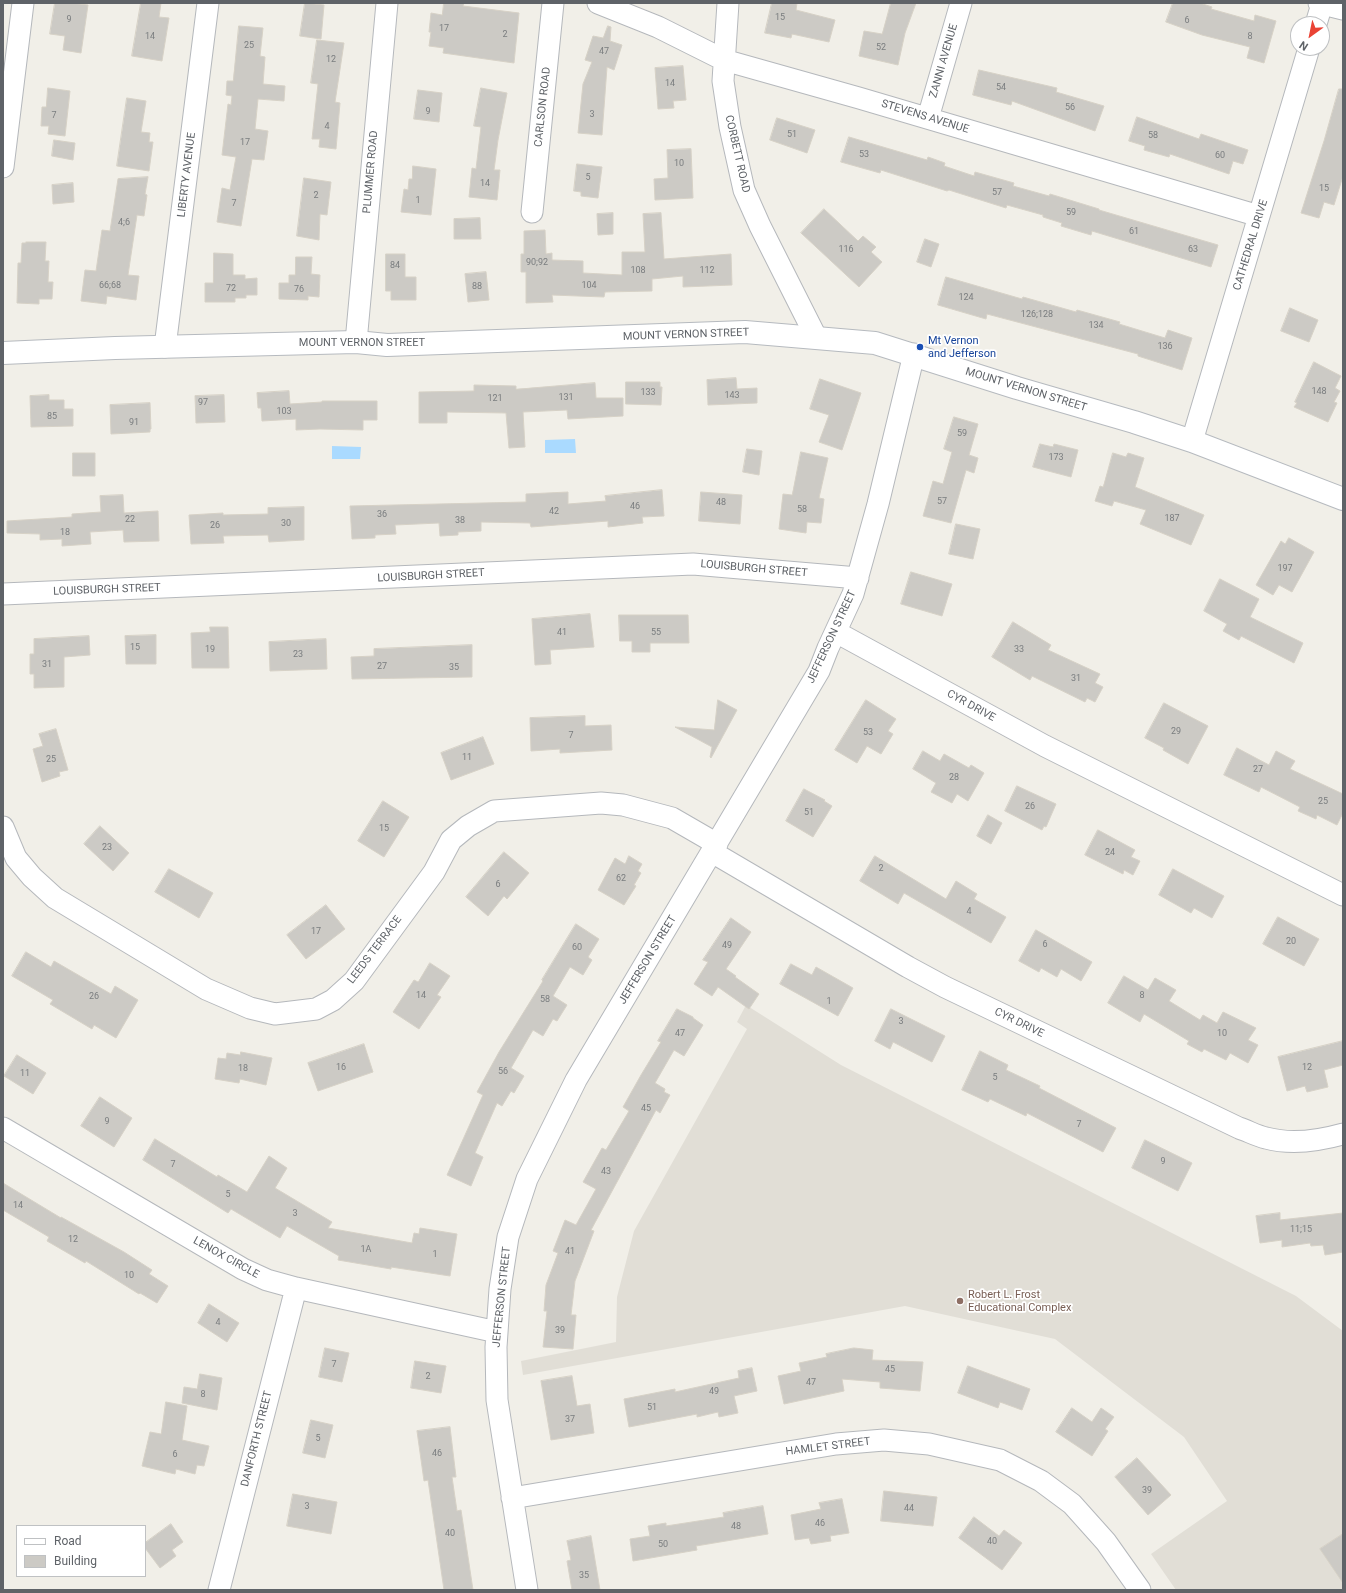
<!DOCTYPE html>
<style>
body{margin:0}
#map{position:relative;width:1346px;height:1593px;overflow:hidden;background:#f1efe8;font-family:Roboto,sans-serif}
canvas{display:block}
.frame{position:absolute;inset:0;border:4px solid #5f6368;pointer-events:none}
.legend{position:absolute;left:16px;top:1525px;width:130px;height:52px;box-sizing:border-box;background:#fff;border:1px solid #bfc1c3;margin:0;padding:5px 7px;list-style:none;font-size:12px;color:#5f6368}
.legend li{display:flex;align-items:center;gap:8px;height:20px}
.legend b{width:20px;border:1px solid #bfc1c3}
.north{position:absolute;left:1290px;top:16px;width:40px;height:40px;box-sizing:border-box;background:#fff;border:1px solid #bfc1c3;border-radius:50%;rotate:213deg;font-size:11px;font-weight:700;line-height:16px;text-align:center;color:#5f6368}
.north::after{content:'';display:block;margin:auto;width:14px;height:18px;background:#ea4335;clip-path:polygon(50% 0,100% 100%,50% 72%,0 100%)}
</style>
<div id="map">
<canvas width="1346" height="1593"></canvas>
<div class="frame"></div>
<ul class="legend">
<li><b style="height:5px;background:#fff"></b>Road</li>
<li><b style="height:11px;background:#cccac5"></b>Building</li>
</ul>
<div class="north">N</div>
</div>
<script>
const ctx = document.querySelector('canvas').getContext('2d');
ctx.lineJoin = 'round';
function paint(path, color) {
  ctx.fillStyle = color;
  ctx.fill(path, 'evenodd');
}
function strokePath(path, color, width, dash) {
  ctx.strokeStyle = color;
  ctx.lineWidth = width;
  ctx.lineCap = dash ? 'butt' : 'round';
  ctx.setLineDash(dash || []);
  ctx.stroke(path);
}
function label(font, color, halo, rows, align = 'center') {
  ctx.font = font + ' Roboto,sans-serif';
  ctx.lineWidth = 3.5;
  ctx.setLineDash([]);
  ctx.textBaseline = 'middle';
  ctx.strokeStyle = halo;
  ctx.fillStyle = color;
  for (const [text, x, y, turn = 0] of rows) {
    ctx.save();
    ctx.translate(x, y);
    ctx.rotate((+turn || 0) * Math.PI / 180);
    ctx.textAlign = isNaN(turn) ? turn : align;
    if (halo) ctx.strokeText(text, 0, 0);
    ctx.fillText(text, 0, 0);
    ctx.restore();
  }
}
const education = new Path2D(`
 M746,1005L841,1065L1296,1296L1343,1331V1590H1176L1151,1554L1227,1501L1184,1437L1055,1339L905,1306L523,1375L521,1361L616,1342L617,1297L634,1231L747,1029L737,1022Z`);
const water = new Path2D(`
 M575,439L576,453H545V440Z
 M332,446L361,447L360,459H332Z`);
const building = new Path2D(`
 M55,3H72L88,5L81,53L63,50L65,36L50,34Z
 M141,3H161L159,17L169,18L162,61L132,56Z
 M305,3L324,5L321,39L300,36Z
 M444,3H464L463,6L519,13L514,63L443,53L444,48L429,46L431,32H429L431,13L442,15Z
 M772,3H797L796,10L835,20L829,42L792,34L791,38L765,33Z
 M891,3H916L905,33L898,65L859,56L864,31L882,34Z
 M1173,3H1200L1212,7L1211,9L1254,21L1255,15L1276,21L1264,63L1247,58L1250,47L1202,35L1166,22Z
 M239,26L263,28L260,56L265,57L263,84L285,86L284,101L258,99L255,129L268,131L264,160L252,159L241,226L217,222L222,188L230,190L236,157L222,155L228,104L231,105L232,96L226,95L227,81H233Z
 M608,26L611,27L610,41L622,45L614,70L607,67L602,135L578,133L583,84L592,62L585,60L593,36L603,38Z
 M317,40L344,43L335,102L340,103L336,149L319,147L320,139H312L318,84L311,83Z
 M683,66L686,100L673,101L674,108L658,109L655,68Z
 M979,70L1057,88L1056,92L1104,106L1095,131L1012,101L1011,105L973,95Z
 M48,88L70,91L65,136L48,134L49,126H41L42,107H46Z
 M481,88L507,93L498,140L494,170H500L497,200L469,197L472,168L476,169L481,127L474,126Z
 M1339,89H1343V176L1334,205L1324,202L1319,218L1301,213L1324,141Z
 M418,90L442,93L439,122L414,119Z
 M127,98L146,101L141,132L150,133L149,142H153L149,171L117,166Z
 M1137,117L1199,139L1201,134L1248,150L1243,164L1233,161L1229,174L1170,154L1169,157L1144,150L1145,146L1129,141Z
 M777,118L815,130L807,153L770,140Z
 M849,137L927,160L928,157L945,163L944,166L974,176L975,172L1014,183L1013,186L1049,196L1050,194L1099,209V210L1218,245L1211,267L1092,231L1091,235L1061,226L1062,223L1043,217V215L1007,205L1006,208L949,190L947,191L881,170L880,173L841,162Z
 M54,140L75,143L73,160L52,156Z
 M691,149L693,198L655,200L654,179L668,178L667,150Z
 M577,164L602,167L598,198L581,196V192L574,191Z
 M413,166L436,169L431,215L401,212L404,189L408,190L409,179H412Z
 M148,177L145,194L147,195L144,216L137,215L128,275L139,276L136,300L107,296L106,304L81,301L85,270L96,271L102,230L110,231L118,179Z
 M304,178L331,182L327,215L320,214L319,240L297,236Z
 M73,183L74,202L53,204L52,185Z
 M824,209L858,241L863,236L876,247L871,252L882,262L859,287L801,233Z
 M613,213V234L598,235L597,214Z
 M661,213L664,259L731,254L732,285L683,287V276L652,279V291L605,292L604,297L552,295L553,302L526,303V272H521V254H524V231L545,230L546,254L552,253V260L583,261V273L622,275V252H645L643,214Z
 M480,218L481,239H454V219Z
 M925,239L939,244L931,267L917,262Z
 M26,242H46L45,261H49L48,282H53L52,299H39V304L17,303L18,263H21L22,243H26Z
 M214,253L233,254V275H245V279L257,278V295H246V298H235V302H205V283H213Z
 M386,254H405V277H416V300H391V291H386Z
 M296,257H312L311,274L320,275L319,297L308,296V300L279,299V283H289V275H295Z
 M486,272L489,300L468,302L465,274Z
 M946,277L1022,299L1023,297L1076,312L1077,310L1120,322L1119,324L1165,338L1168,330L1192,338L1182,370L1138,356V354L987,314L986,319L938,305Z
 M1290,308L1318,320L1309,342L1281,331Z
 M1314,362L1341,376L1335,388L1340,391L1334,402L1337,403L1328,422L1294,407L1297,403L1295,402Z
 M736,378L737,389L757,388V403L708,405L707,380Z
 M820,379L861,393L842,450L819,442L829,415L810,409Z
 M626,382H660V387H662L661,405L626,404Z
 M595,383L596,398H623V416L568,419L567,410L523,412L525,447L509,448L506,413L447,412V423H419V392L474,391V385L516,386V389Z
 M289,391L290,404L322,402V401H377V420H363V430L320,429L296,430V419L262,421L261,408H258L257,393Z
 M49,395V400H64V409H73V426L31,427L30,396Z
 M224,395L225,422L196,423L195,396Z
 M150,403L151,429H150V432L111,434L110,405Z
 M954,417L978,424L969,455L978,458L974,473L966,470L951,523L923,516L933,481L943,484L952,452L944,449Z
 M1040,444L1053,447L1054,444L1078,450L1071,477L1033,467Z
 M747,449L762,451L759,475L743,472Z
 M801,452L828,458L819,498L824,499L821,523L807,522L806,533L779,529L783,494L792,495Z
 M73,453H95V476H73Z
 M1113,453L1126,457L1128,453L1144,458L1135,487L1204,515L1191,545L1140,524L1146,510L1114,501L1112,506L1095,501L1100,486L1103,487Z
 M662,490L664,516L642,517L643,523L608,527V521L531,527L530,523L481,522V531L458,532V535L440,536L439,523L395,525L396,534L375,535V538L352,539L350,506L526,502V494L568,492V504L606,501L605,496Z
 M701,492L742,495L740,524L699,521Z
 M123,495L124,513L158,511L159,541L124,542L123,530L90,532L91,544L62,546V539L40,540V534L7,533V521L72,517V514L101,512L100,496Z
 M304,507V540L269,542L268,535L223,536L224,543L191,544L189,515L223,513V515L268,514V508Z
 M956,524L980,529L973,559L949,554Z
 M1289,538L1314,552L1292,592L1279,585L1273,595L1256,585L1281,541L1285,544Z
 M911,572L952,584L942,616L901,604Z
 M1220,579L1259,599L1250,617L1303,643L1294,663L1241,636L1239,640L1223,631L1227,624L1204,611Z
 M590,614L594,647L550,650L551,664L535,665L532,619Z
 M619,615H688L689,643H650V652H632V641H620Z
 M1013,622L1051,645L1048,650L1100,674L1095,683L1103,687L1095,702L1087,698L1085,702L1032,676L1030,680L992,657Z
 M210,627H228L229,668H192L191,633L210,632Z
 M156,635V664H126L125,636Z
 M89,636L90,655L64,657V687L34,688V674H30V654H34V639Z
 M326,639L327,669L270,671L269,642Z
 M472,645V677L352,679L351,657L374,656V649Z
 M718,700L737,710L711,758L710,757L712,747L675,727L714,730Z
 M866,700L896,719L888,731L893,734L881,754L867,746L857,763L835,750Z
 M1164,703L1208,726L1188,764L1163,750L1164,748L1145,738Z
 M585,716V726L611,725L612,750L560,753V749L531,751L530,718Z
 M56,729L68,770L59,772L60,776L42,782L33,749L43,746L39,734Z
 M483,737L494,764L451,780L441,753Z
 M1237,748L1269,765L1276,751L1295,761L1290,769L1343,794V813L1337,825L1317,815L1316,819L1298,811L1300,807L1261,787L1259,792L1224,775Z
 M923,751L940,761L944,754L969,768L971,765L984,773L968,801L957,794L952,803L931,792L936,783L913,769Z
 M1017,786L1056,804L1046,827L1044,826L1042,830L1005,811Z
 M804,789L825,800L824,801L832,806L813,837L786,821Z
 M383,801L409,817L384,857L358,841Z
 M988,815L1002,823L991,844L977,836Z
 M100,826L129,853L113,871L84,844Z
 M1098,830L1135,850L1131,857L1140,861L1133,875L1124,870L1123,874L1085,855Z
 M504,852L529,873L507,899L504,896L488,916L466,897Z
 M629,856L642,864L638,871L641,873L634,885L636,886L624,905L598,890L615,858L625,864Z
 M875,856L946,899L956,881L977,894L974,899L1006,917L991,943L904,893L898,904L860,881Z
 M169,869L213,893L199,918L155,892Z
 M1173,869L1224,896L1212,918L1194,908L1191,913L1159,895Z
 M326,905L345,929L306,959L287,935Z
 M1278,917L1319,939L1304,966L1263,944Z
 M731,918L751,932L726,969L736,976L735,977L759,994L749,1009L718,987L712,996L694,984L708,962L703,960Z
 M576,924L599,939L588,957L592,960L583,975L570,967L553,996L567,1005L557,1021L553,1019L543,1036L533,1030L511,1068L524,1076L514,1093L511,1091L502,1106L497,1103L475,1153L483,1157L471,1186L447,1175L483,1095L477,1092L499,1052L543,981L542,980Z
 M1036,930L1092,962L1081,981L1061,969L1057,977L1041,968L1039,972L1019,961Z
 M26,952L51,967L54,961L111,994L115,986L138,1000L116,1038L94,1025L92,1029L50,1004L53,1000L12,976Z
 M430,963L450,976L437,995L441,997L419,1029L393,1012L414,980L418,982Z
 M791,964L812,975L816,967L853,988L838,1016L780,984Z
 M1124,976L1148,990L1155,978L1176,990L1169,1001L1200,1020L1203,1015L1217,1023L1223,1012L1256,1028L1248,1040L1258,1045L1248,1063L1230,1053L1226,1060L1204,1049L1202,1052L1187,1044L1189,1041L1144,1014L1140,1022L1108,1003Z
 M677,1009L693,1017V1018L703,1025L684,1056L674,1050L655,1083L665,1089L664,1092L670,1095L660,1113L656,1110L591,1230L594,1231L575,1281L571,1315H576L573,1349L543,1347L547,1311H544L546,1285L558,1253L553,1251L565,1220L576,1225L596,1189L583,1182L602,1148L606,1150L629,1111L623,1107L641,1075L661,1042L658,1041Z
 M891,1009L945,1036L932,1062L893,1042L890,1049L875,1041Z
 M1343,1041V1065L1324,1070L1328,1087L1307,1092L1305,1086L1287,1091L1278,1057Z
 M364,1044L373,1072L318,1091L308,1063Z
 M980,1051L1008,1065L1006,1070L1040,1086L1039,1088L1116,1128L1103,1152L1027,1113L1026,1116L990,1099L988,1102L962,1090Z
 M241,1052L272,1058L266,1085L240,1079L239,1083L215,1079L218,1058L226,1059L227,1053L240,1055Z
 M17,1055L46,1073L33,1094L4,1076Z
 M100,1097L132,1118L114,1147L81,1126Z
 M155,1139L217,1177L218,1175L247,1192L269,1156L287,1168L275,1188L332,1222L328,1228L412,1243L414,1233L419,1234L420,1228L457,1234L450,1276L391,1267V1269L338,1260L339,1256L287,1226L280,1238L231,1209L228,1213L143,1160Z
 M1145,1140L1192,1163L1178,1191L1132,1168Z
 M3,1183L61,1218V1217L124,1252L152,1270L149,1274L168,1286L157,1303L140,1293L139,1294L86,1261L85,1263L47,1241L49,1237L3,1210Z
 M1280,1213V1220L1343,1213V1252L1325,1255L1323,1245L1311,1246L1310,1243L1282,1247V1240L1260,1243L1256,1216Z
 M209,1304L239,1323L227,1342L198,1323Z
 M325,1348L349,1353L342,1382L319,1377Z
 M854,1348L873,1350L872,1360L923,1362L920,1391L880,1388V1382L842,1379L844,1391L784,1404L778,1376L801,1371L799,1363L827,1357L826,1354Z
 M415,1361L446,1366L441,1393L411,1388Z
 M968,1366L1030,1389L1022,1410L1000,1402L998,1408L958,1393Z
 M752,1368L757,1391L734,1396L738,1413L719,1417L718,1412L697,1417V1414L629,1427L624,1399L675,1389V1392L739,1378L738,1371Z
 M200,1374L222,1378L217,1410L182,1403L184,1387L197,1389Z
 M572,1376L577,1406L590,1404L594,1433L551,1440L541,1381Z
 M166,1402L187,1406L182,1440L209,1446L204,1466L197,1465L195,1474L176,1469L175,1474L142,1466L150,1432L161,1434Z
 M1072,1408L1092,1422L1101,1408L1114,1417L1105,1429L1108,1431L1092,1456L1056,1432Z
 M311,1420L333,1425L325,1458L303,1453Z
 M450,1427L456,1477H452L457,1511L461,1510L473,1590H444L428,1480L424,1481L417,1431Z
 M1137,1458L1171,1495L1148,1515L1115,1477Z
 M884,1491L937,1497L933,1526L881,1521Z
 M293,1494L337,1502L331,1534L287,1526Z
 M842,1499L849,1533L830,1536L831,1541L811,1544L809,1538L795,1540L791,1515L821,1509L819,1503Z
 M763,1506L768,1534L696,1546L697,1550L633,1561L630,1539L650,1536L648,1526L666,1523V1526L724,1517L723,1513Z
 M974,1517L999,1536L1004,1530L1022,1543L1002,1570L959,1538Z
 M171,1524L183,1542L172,1550L176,1556L160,1568L145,1548V1543Z
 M1343,1534V1583L1320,1549Z
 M591,1536L600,1590H572L567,1561L571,1560L567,1541Z`);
const street = new Path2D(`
 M598,3L658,27L724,60L859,98L1259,216
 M728,3L723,81L730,127L744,190L760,226L816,337
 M1319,3L1343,9
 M1316,24L1322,4
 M928,118L961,3
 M3,167L23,3
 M532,212L553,3
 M356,342L387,3
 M165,347L208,3
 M1192,441L1309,48
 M3,594L693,564L858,578
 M836,632L1045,746L1343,895
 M3,827L16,858L32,877L55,898L206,989L250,1008L275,1014L316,1009L333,1000L354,981L434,872L451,840L468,826L494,811L601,803L623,805L672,818L717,844
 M712,852L908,967L945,987L1239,1128C1248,1131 1257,1136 1266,1138C1292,1145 1318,1141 1343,1134
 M3,1128L243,1269L267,1280L296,1288L497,1332
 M512,1498L836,1444L884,1440L929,1444L1000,1460L1041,1481L1072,1504L1106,1542L1140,1590
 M219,1590L296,1288
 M527,1590L497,1400L496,1347L500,1289L508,1237L527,1179L576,1080L819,671L828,648L853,594L878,504L914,354`);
const secondary = new Path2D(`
 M3,353L115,348L356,342L387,345L745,332L875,343L1017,388L1134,422L1192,441L1343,499`);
const markers = [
 [920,347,4,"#1a4fb4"],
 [960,1301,4,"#8d6e63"]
];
const numberNames = [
 ["15",780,18],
 ["9",69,20],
 ["6",1187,21],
 ["17",444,29],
 ["2",505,35],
 ["14",150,37],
 ["8",1250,37],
 ["25",249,46],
 ["52",881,48],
 ["47",604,52],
 ["12",331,60],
 ["14",670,84],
 ["54",1001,88],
 ["56",1070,108],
 ["9",428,112],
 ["3",592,115],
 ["7",54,116],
 ["4",327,127],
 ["51",792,135],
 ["58",1153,136],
 ["17",245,143],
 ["53",864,155],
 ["60",1220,156],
 ["10",679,164],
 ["5",588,178],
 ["14",485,184],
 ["15",1324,189],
 ["57",997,193],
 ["2",316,196],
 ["1",418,201],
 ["7",234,204],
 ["59",1071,213],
 ["4;6",124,223],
 ["61",1134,232],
 ["116",846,250],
 ["63",1193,250],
 ["90;92",537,263],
 ["84",395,266],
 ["108",638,271],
 ["112",707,271],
 ["66;68",110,286],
 ["104",589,286],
 ["88",477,287],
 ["72",231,289],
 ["76",299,290],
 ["124",966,298],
 ["126;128",1037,315],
 ["134",1096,326],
 ["136",1165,347],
 ["148",1319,392],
 ["133",648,393],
 ["143",732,396],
 ["131",566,398],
 ["121",495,399],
 ["97",203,403],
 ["103",284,412],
 ["85",52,417],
 ["91",134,423],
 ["59",962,434],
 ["173",1056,458],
 ["57",942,502],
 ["48",721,503],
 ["46",635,507],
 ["58",802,510],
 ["42",554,512],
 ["36",382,515],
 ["187",1172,519],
 ["22",130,520],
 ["38",460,521],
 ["30",286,524],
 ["26",215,526],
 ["18",65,533],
 ["197",1285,569],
 ["41",562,633],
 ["55",656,633],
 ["15",135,648],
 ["19",210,650],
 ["33",1019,650],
 ["23",298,655],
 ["31",47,665],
 ["27",382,667],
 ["35",454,668],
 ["31",1076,679],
 ["29",1176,732],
 ["53",868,733],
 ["7",571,736],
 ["11",467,758],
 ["25",51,760],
 ["27",1258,770],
 ["28",954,778],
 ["25",1323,802],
 ["26",1030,807],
 ["51",809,813],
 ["15",384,829],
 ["23",107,848],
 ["24",1110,853],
 ["2",881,869],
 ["62",621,879],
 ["6",498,885],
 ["4",969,912],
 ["17",316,932],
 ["20",1291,942],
 ["6",1045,945],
 ["49",727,946],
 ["60",577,948],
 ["14",421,996],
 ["8",1142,996],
 ["26",94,997],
 ["58",545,1000],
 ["1",829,1002],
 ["3",901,1022],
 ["47",680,1034],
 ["10",1222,1034],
 ["16",341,1068],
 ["12",1307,1068],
 ["18",243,1069],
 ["56",503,1072],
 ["11",25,1074],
 ["5",995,1078],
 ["45",646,1109],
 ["9",107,1122],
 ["7",1079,1125],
 ["9",1163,1162],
 ["7",173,1165],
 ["43",606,1172],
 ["5",228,1195],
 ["14",18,1206],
 ["3",295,1214],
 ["11;15",1301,1230],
 ["12",73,1240],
 ["1A",366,1250],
 ["41",570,1252],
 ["1",435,1255],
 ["10",129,1276],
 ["4",218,1323],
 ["39",560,1331],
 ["7",334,1365],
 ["45",890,1370],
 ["2",428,1377],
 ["47",811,1383],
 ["49",714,1392],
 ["8",203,1395],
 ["51",652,1408],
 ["37",570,1420],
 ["5",318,1439],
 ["46",437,1454],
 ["6",175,1455],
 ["39",1147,1491],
 ["3",307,1507],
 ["44",909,1509],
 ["46",820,1524],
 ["48",736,1527],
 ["40",450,1534],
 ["40",992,1542],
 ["50",663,1545],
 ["35",584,1576]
];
const streetNames = [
 ["ZANNI AVENUE",944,61,-74],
 ["CARLSON ROAD",543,107,-84],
 ["STEVENS AVENUE",925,117,17],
 ["CORBETT ROAD",737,154,77],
 ["PLUMMER ROAD",371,172,-85],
 ["LIBERTY AVENUE",187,175,-83],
 ["CATHEDRAL DRIVE",1251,245,-73],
 ["MOUNT VERNON STREET",686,335,-2],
 ["MOUNT VERNON STREET",362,343],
 ["MOUNT VERNON STREET",1026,390,17],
 ["LOUISBURGH STREET",754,569,5],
 ["LOUISBURGH STREET",431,576,-3],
 ["LOUISBURGH STREET",107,590,-2],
 ["JEFFERSON STREET",832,637,-65],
 ["CYR DRIVE",971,706,29],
 ["LEEDS TERRACE",375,950,-53],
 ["JEFFERSON STREET",648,960,-59],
 ["CYR DRIVE",1019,1023,26],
 ["LENOX CIRCLE",226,1258,29],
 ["JEFFERSON STREET",502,1297,-84],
 ["DANFORTH STREET",257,1439,-76],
 ["HAMLET STREET",828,1447,-7]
];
const transitNames = [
 ["Mt Vernon",928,341],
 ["and Jefferson",928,354]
];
const educationNames = [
 ["Robert L. Frost",968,1295],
 ["Educational Complex",968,1308]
];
paint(education, '#e1ded6');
paint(water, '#aadaff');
paint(building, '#cccac5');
strokePath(building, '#d6d1c6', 1);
strokePath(street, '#b5b8bc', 23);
strokePath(secondary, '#b6babf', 24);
strokePath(street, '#fff', 21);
strokePath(secondary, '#fff', 22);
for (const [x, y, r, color] of markers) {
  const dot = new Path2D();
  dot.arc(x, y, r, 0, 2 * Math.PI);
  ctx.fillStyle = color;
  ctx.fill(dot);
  strokePath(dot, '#fff', 1.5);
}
label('9px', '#7a7d7f', null, numberNames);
label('11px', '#5f6368', '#fff', streetNames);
label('11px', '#164399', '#fff', transitNames, 'left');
label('11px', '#785e54', '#fff', educationNames, 'left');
</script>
